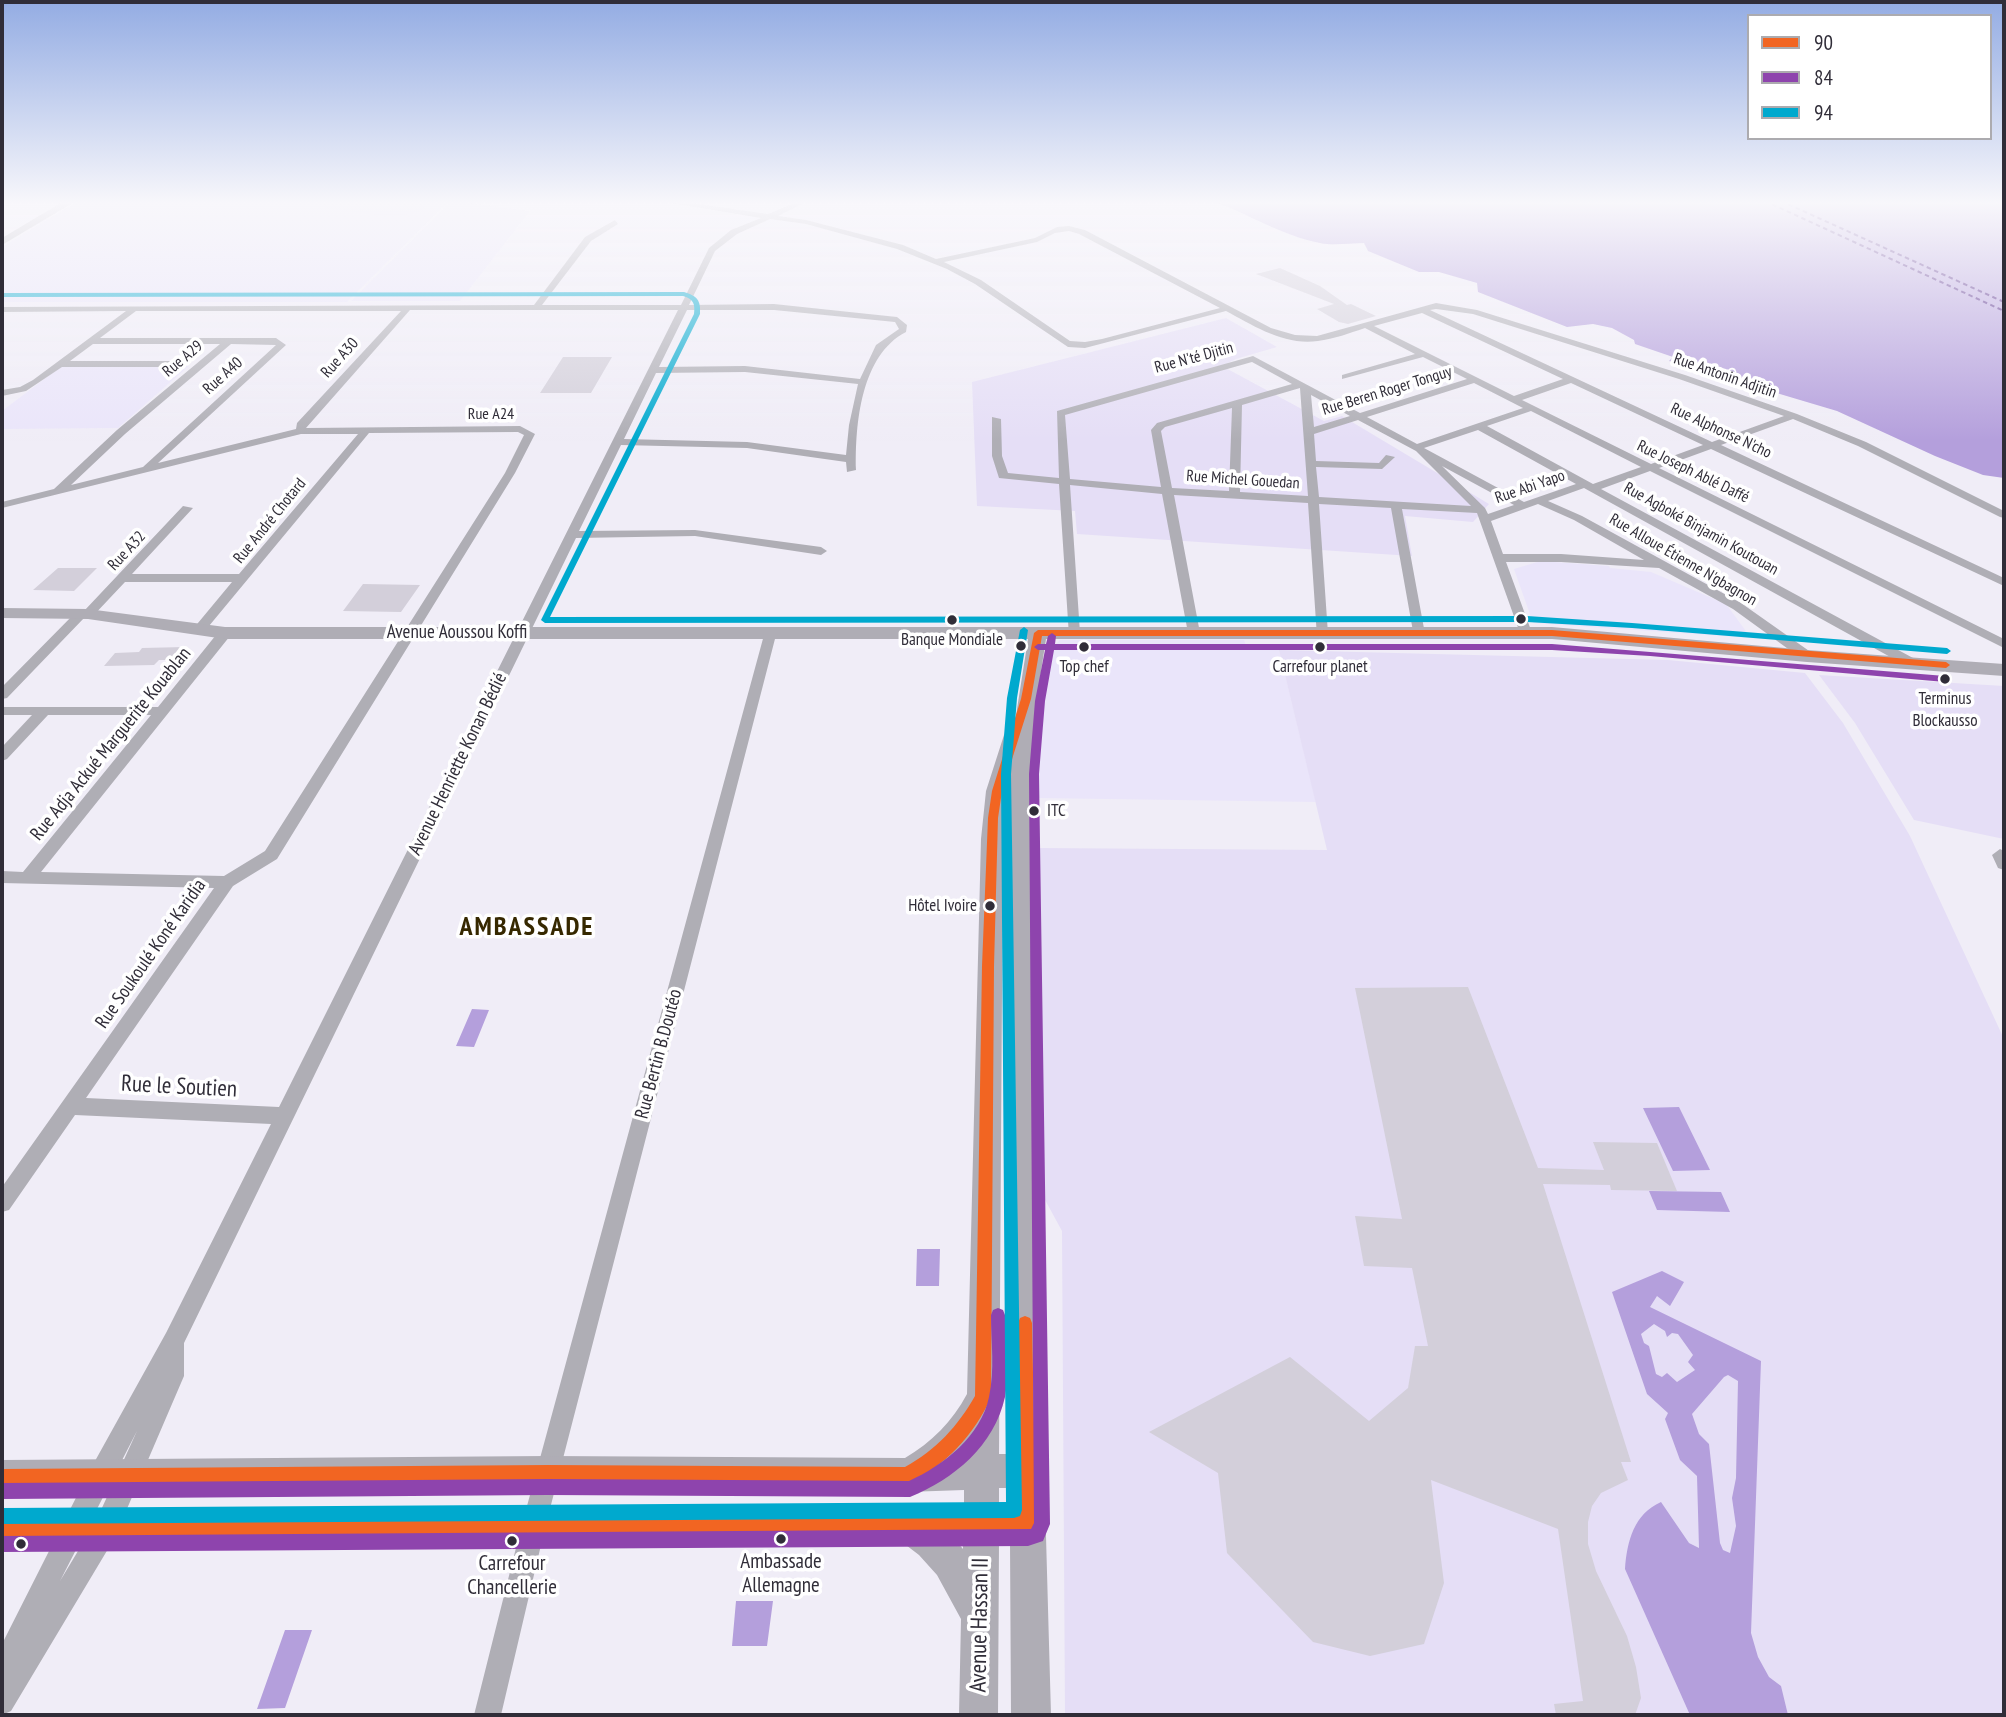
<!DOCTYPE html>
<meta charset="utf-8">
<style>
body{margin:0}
#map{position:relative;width:2006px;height:1717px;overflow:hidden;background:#f0edf7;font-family:"PT Sans Narrow",sans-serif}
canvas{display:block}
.frame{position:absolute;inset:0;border:4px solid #302d38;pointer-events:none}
.legend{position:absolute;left:1747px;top:14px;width:245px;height:126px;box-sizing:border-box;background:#fff;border:2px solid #acabaf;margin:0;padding:9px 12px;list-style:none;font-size:21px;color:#302d38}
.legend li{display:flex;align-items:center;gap:14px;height:35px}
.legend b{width:35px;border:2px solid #acabaf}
</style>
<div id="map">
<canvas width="2006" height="1717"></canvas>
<div class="frame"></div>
<ul class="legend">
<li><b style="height:9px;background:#f26522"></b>90</li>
<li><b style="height:9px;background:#8e44ad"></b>84</li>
<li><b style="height:9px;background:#00a9ce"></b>94</li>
</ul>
</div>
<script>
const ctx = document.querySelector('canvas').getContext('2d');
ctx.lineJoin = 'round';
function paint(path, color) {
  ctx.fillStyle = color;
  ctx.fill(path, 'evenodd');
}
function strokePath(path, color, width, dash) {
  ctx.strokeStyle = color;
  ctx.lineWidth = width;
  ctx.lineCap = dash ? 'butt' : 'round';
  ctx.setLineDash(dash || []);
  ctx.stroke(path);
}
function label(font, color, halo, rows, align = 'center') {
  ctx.font = font + ' "PT Sans Narrow",sans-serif';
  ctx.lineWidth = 7;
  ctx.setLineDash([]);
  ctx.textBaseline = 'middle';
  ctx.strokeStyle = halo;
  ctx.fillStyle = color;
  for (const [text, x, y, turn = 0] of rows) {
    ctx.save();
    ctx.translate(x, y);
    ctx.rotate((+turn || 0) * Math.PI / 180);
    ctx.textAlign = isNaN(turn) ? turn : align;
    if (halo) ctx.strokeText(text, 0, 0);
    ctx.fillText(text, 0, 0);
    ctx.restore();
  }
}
const built = new Path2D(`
 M78,201H449L347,302H2V247Z
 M451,201L530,211L460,301H351Z
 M189,366L118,428L2,429V411L60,367Z
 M1541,561L1609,566L1610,568L1651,572L1726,604L1751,638L1533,623L1514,569Z
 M1060,640H1244L1247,648L1279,650L1316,802L1037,798V734L1052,647Z`);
const green = new Path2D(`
 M324,201H430C419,227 350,211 327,208L322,206Z
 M1226,318L1277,347L1236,359L1222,366L1324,421L1342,416L1489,504L1473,522L1405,516L1412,556L1077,534L1075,511L977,506L972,382Z
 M1279,650L1668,660L1805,673L1843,723L1910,836L2004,1039V1715H1065L1062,1231L1044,1198L1034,1082L1042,1077L1031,969L1036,848L1327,850Z
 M1819,675L2004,686V839L1914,820L1855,723Z`);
const water = new Path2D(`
 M1213,201H2004V478L1983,475L1935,456L1837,411L1669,361L1673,357L1635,344L1634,340L1612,328L1593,324L1567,327L1478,292L1477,283L1439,272H1419L1368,251L1364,243C1350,243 1334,246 1320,243C1283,236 1248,214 1213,201Z
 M472,1009L489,1010L474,1047L456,1046Z
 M1679,1107L1710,1170L1673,1171L1643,1108Z
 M1649,1191L1721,1192L1730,1212L1657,1210Z
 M917,1249H940L939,1286H916Z
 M1662,1271L1684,1282L1670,1306L1657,1296L1650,1307L1761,1361L1751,1633L1758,1657L1769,1677L1781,1686L1788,1715H1690L1625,1569C1627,1541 1634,1514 1661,1502L1689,1543L1699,1548L1697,1476L1680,1460L1665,1419L1668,1413L1647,1394L1612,1292ZM1654,1324L1665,1331L1667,1337L1672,1333L1678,1334L1693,1355L1688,1362L1695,1370L1677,1382L1667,1373L1662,1377L1656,1374L1649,1346L1644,1343L1641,1334ZM1728,1375L1738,1381L1736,1478L1732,1498L1736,1526L1730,1553L1723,1550L1720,1543L1709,1444L1699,1434L1692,1414L1724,1377Z
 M736,1601H773L767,1646H732Z
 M285,1630H312L285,1708L257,1709Z`);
const ferry = new Path2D(`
 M1765,201L2004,311
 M1781,201L2004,302`);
const building = new Path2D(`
 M1280,268L1320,286L1347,305L1351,304L1376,316L1348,324L1339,322L1317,309L1334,304L1256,274Z
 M563,357H612L591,393H540Z
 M58,568H97L74,591L33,590Z
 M363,584L420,585L401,612L343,611Z
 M185,647L171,660H159L154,665L104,666L115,653L139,652L142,648Z
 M1468,987L1538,1168L1604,1170L1593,1142L1657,1143L1677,1191L1611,1190L1610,1185L1543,1184L1631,1462H1621L1628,1480L1601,1493L1592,1506L1588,1522V1544L1596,1571L1627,1636L1636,1667L1641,1698L1635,1715H1556L1554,1704L1583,1701L1558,1529L1431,1480L1444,1583L1424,1644L1370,1656L1313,1642L1227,1553L1218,1473L1149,1432L1290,1357L1369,1421L1408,1388L1415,1346H1428L1412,1268L1364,1266L1355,1216L1402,1219L1355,988Z`);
const street = new Path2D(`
 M660,201H677L768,214L799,201H808L778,216L806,220L903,245L936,259L1035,238L1057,227L1069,226L1085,230L1271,328L1295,335L1317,336L1436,303L1477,310L1685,375L1797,414L1866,442L2004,511V518L2000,517L1858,446L1793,419L1721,445L2004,578V586L1711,449L1659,468L2004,639V648L1650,471L1601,489L1913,658V664H1903L1584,488L1548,501L1582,516L1741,603L1812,653V659H1802L1733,609L1659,568L1561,562H1506L1532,633L1526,637L1521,636L1477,513L1402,509L1425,634L1419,638L1414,637L1391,508L1319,504L1328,634L1322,638L1317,637L1308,503L1174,495L1200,633L1194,637L1188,633L1162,494L1070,485L1080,633L1074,637L1069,636L1059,484L999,478L992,456V417L1001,419L1002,456L1008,473L1059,478L1057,411L1253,356L1360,413L1467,379L1423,357L1342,379V375L1415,354L1365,328C1350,333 1334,339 1318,341C1285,346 1254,326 1226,311L1085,348L1068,347L975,284L947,269L897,249L806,224L770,219L737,234L715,251L689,305L774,304L897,317L907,325L906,332C861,355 855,424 856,470L847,472L846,462L747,448L621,445L579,531L695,530L821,547L827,551L821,555L695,536L576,538L184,1343V1376L114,1539L11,1711L2,1715V1644L90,1470L166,1333L271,1124L75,1115L9,1210L2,1212V1187L214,888L2,883V871L23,872L151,715H48L7,759L2,761V747L32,715H2V707H158L220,630H230V636L41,872L224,876L265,851L505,473L524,435L518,432L369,433L204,632H194L193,629L232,582H125L92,617H85L7,698L2,699V687L77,611H84L183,506L193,508L132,574H239L358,434H301L2,508V502L54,489L117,430L220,344H93L70,361H172L177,364L172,367H62L26,391L2,396V390L20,387L33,380L126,311L2,312V307L534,305L585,237L615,220L618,224L591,241L542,305H681L709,248L731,230L761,218ZM1069,231L1079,234L1220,308L1102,339L1085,342L1070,341L981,280L944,262L1037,242L1055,233ZM1436,309L1473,314L1679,379L1784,416L1712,442L1430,310ZM410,310H678L279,1107L86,1098L233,886L277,859L515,473L535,434L520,426L306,428ZM687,310H774L895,322L899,329L876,345L860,379L745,366L659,367ZM136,311H401L297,423L296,429L158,463L286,345L276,338H100ZM1422,313L1563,379L1514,396L1374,326ZM231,344L276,345L143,467L71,485L125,434ZM1252,362L1292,384L1157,423L1151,430L1161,487L1070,479L1065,415ZM745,372L858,384L849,425L846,455L747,442L624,439L656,373ZM1474,383L1523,408L1417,444L1367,417ZM1571,383L1703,445L1651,464L1522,400ZM1300,388L1308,496L1240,492L1242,405ZM1311,395L1350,416L1314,427ZM1232,408L1229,491L1172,488L1161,431L1165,427ZM1531,411L1641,467L1593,484L1487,426ZM1358,420L1416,451L1471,506L1319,497L1316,467L1382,469L1395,457L1386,455L1379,463L1316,461L1314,434ZM1478,430L1576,484L1524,502L1424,448ZM1442,466L1514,505L1488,514L1485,508ZM1538,504L1574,520L1644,560L1561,554H1503L1491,521ZM137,1431L96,1521L60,1581Z
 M770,631L776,635L545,1528L501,1715H474L521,1528L764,635Z
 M2000,849L2004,851V870L1998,868L1992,855Z`);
const secondary = new Path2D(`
 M64,201H76L2,245V238Z
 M2,608L88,609L225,627H1552L1807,650L2004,664V676L1807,662L1552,639H1046C1023,774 1033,912 1035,1049C1038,1271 1045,1493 1051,1715H1011L1010,1542H999L998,1715H959L961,1619L937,1575L919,1555L902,1542L2,1548V1512L964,1507V1490L907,1492L548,1490L2,1494V1460L548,1456L905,1458C932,1442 952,1422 967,1394L981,839L986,791L1004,735L1007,730L1014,728L1028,639H225L88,619L2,618ZM1009,785L1010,1454H999L1003,839ZM999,1488H1010V1506H999ZM957,1542H963V1549Z`);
const bus1 = new Path2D(`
 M1038,630H1552L1946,662L1950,665L1946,668L1552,636H1042L1031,699L1002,791L998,818L994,966L991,1397C975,1434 944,1468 907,1483L548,1481L2,1485V1469L548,1465L905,1467C936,1450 958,1426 975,1396L982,966L988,818L992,791L1021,699L1034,633Z
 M1025,1316L1030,1318L1032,1323L1036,1524L1034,1530L1028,1532L2,1538V1522L1020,1516L1018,1323L1020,1318Z`);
const bus2 = new Path2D(`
 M1052,633L1056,636L1055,644H1552L1945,676L1949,679L1945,682L1650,656L1552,650H1054L1045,701L1039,774L1050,1524L1043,1541L1028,1546L2,1552V1536L1031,1529L1034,1523L1029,774L1035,701L1045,650H1038L1034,647L1038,644H1046L1048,636Z
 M998,1308L1003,1310L1005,1315C1006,1342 1010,1371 1005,1397C994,1446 954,1479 910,1497L548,1495L2,1499V1483L548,1479L909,1481C944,1465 981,1436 989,1397C995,1370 991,1342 991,1315L993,1310Z`);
const bus3 = new Path2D(`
 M684,292C697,296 701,300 700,314L550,617L1527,616L1632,623L1947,648L1951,651L1947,654L1632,628L1527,622L545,623L541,620L694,314C695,304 694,299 683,296L2,297V293Z
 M1024,627L1028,630L1017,698L1011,774L1022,1510L1020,1516L1014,1518L2,1524V1508L1006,1502L1001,774L1007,698L1020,630Z`);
const markers = [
 [1521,619,6,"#302d38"],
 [952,620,6,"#302d38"],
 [1021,646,6,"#302d38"],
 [1084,647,6,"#302d38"],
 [1320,647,6,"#302d38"],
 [1945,679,6,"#302d38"],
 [1034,811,6,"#302d38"],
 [990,906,6,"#302d38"],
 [781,1539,6,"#302d38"],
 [512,1541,6,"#302d38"],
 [21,1544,6,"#302d38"]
];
const farStreetnames = [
 ["Rue A30",340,358,-48],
 ["Rue N'té Djitin",1194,358,-15],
 ["Rue A29",183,359,-40],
 ["Rue A40",223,376,-42],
 ["Rue Antonin Adjitin",1725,376,19],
 ["Rue Beren Roger Tonguy",1387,391,-17],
 ["Rue A24",491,414],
 ["Rue Alphonse N'cho",1721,431,25],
 ["Rue Joseph Ablé Daffé",1693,472,26],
 ["Rue Michel Gouedan",1243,480,4],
 ["Rue Abi Yapo",1530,487,-19],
 ["Rue André Chotard",270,521,-51],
 ["Rue Agboké Binjamin Koutouan",1701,529,29],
 ["Rue A32",127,551,-47],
 ["Rue Alloue Étienne N'gbagnon",1683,560,30]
];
const busNames = [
 ["Banque Mondiale",952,640],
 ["Top chef",1084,667],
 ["Carrefour planet",1320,667],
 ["Terminus",1945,699],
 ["Blockausso",1945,721],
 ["ITC",1047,811,"left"],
 ["Hôtel Ivoire",977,906,"right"]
];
const streetNames = [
 ["Avenue Aoussou Koffi",457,633],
 ["Rue Adja Ackué Marguerite Kouablan",111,744,-51],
 ["Avenue Henriette Konan Bédié",458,764,-64],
 ["Rue Soukoulé Koné Karidia",151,954,-55],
 ["Rue Bertin B.Doutéo",659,1054,-75]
];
const nearBusnames = [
 ["Ambassade",781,1562],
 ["Allemagne",781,1586],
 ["Carrefour",512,1564],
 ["Chancellerie",512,1588]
];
const nearStreetnames = [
 ["Rue le Soutien",179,1087,3],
 ["Avenue Hassan II",980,1625,-89]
];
const districtNames = [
 ["AMBASSADE",527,928]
];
paint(built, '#eae5fa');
paint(green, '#e5def6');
paint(water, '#b49fdc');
strokePath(ferry, '#4b1f82', 2, [4.5, 3.5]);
paint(building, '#d3cfda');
paint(street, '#afaeb5');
paint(secondary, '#afadb5');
paint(bus1, '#f26522');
paint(bus2, '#8e44ad');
paint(bus3, '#00a9ce');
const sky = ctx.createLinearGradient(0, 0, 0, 441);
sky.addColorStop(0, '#93ace3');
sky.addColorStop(0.46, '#f8f7fb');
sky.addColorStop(1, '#f8f7fb00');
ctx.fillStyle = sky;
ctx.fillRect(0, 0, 2006, 441);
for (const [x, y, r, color] of markers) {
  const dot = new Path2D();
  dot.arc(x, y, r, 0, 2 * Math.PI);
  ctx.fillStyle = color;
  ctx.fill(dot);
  strokePath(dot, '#fff', 2.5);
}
label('16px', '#302d38', '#fff', farStreetnames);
label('17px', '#302d38', '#fff', busNames);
label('19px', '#302d38', '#fff', streetNames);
label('21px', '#302d38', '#fff', nearBusnames);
label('23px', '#302d38', '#fff', nearStreetnames);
ctx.letterSpacing = '2px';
label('bold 26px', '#362800', '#fff', districtNames);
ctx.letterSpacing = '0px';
</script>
